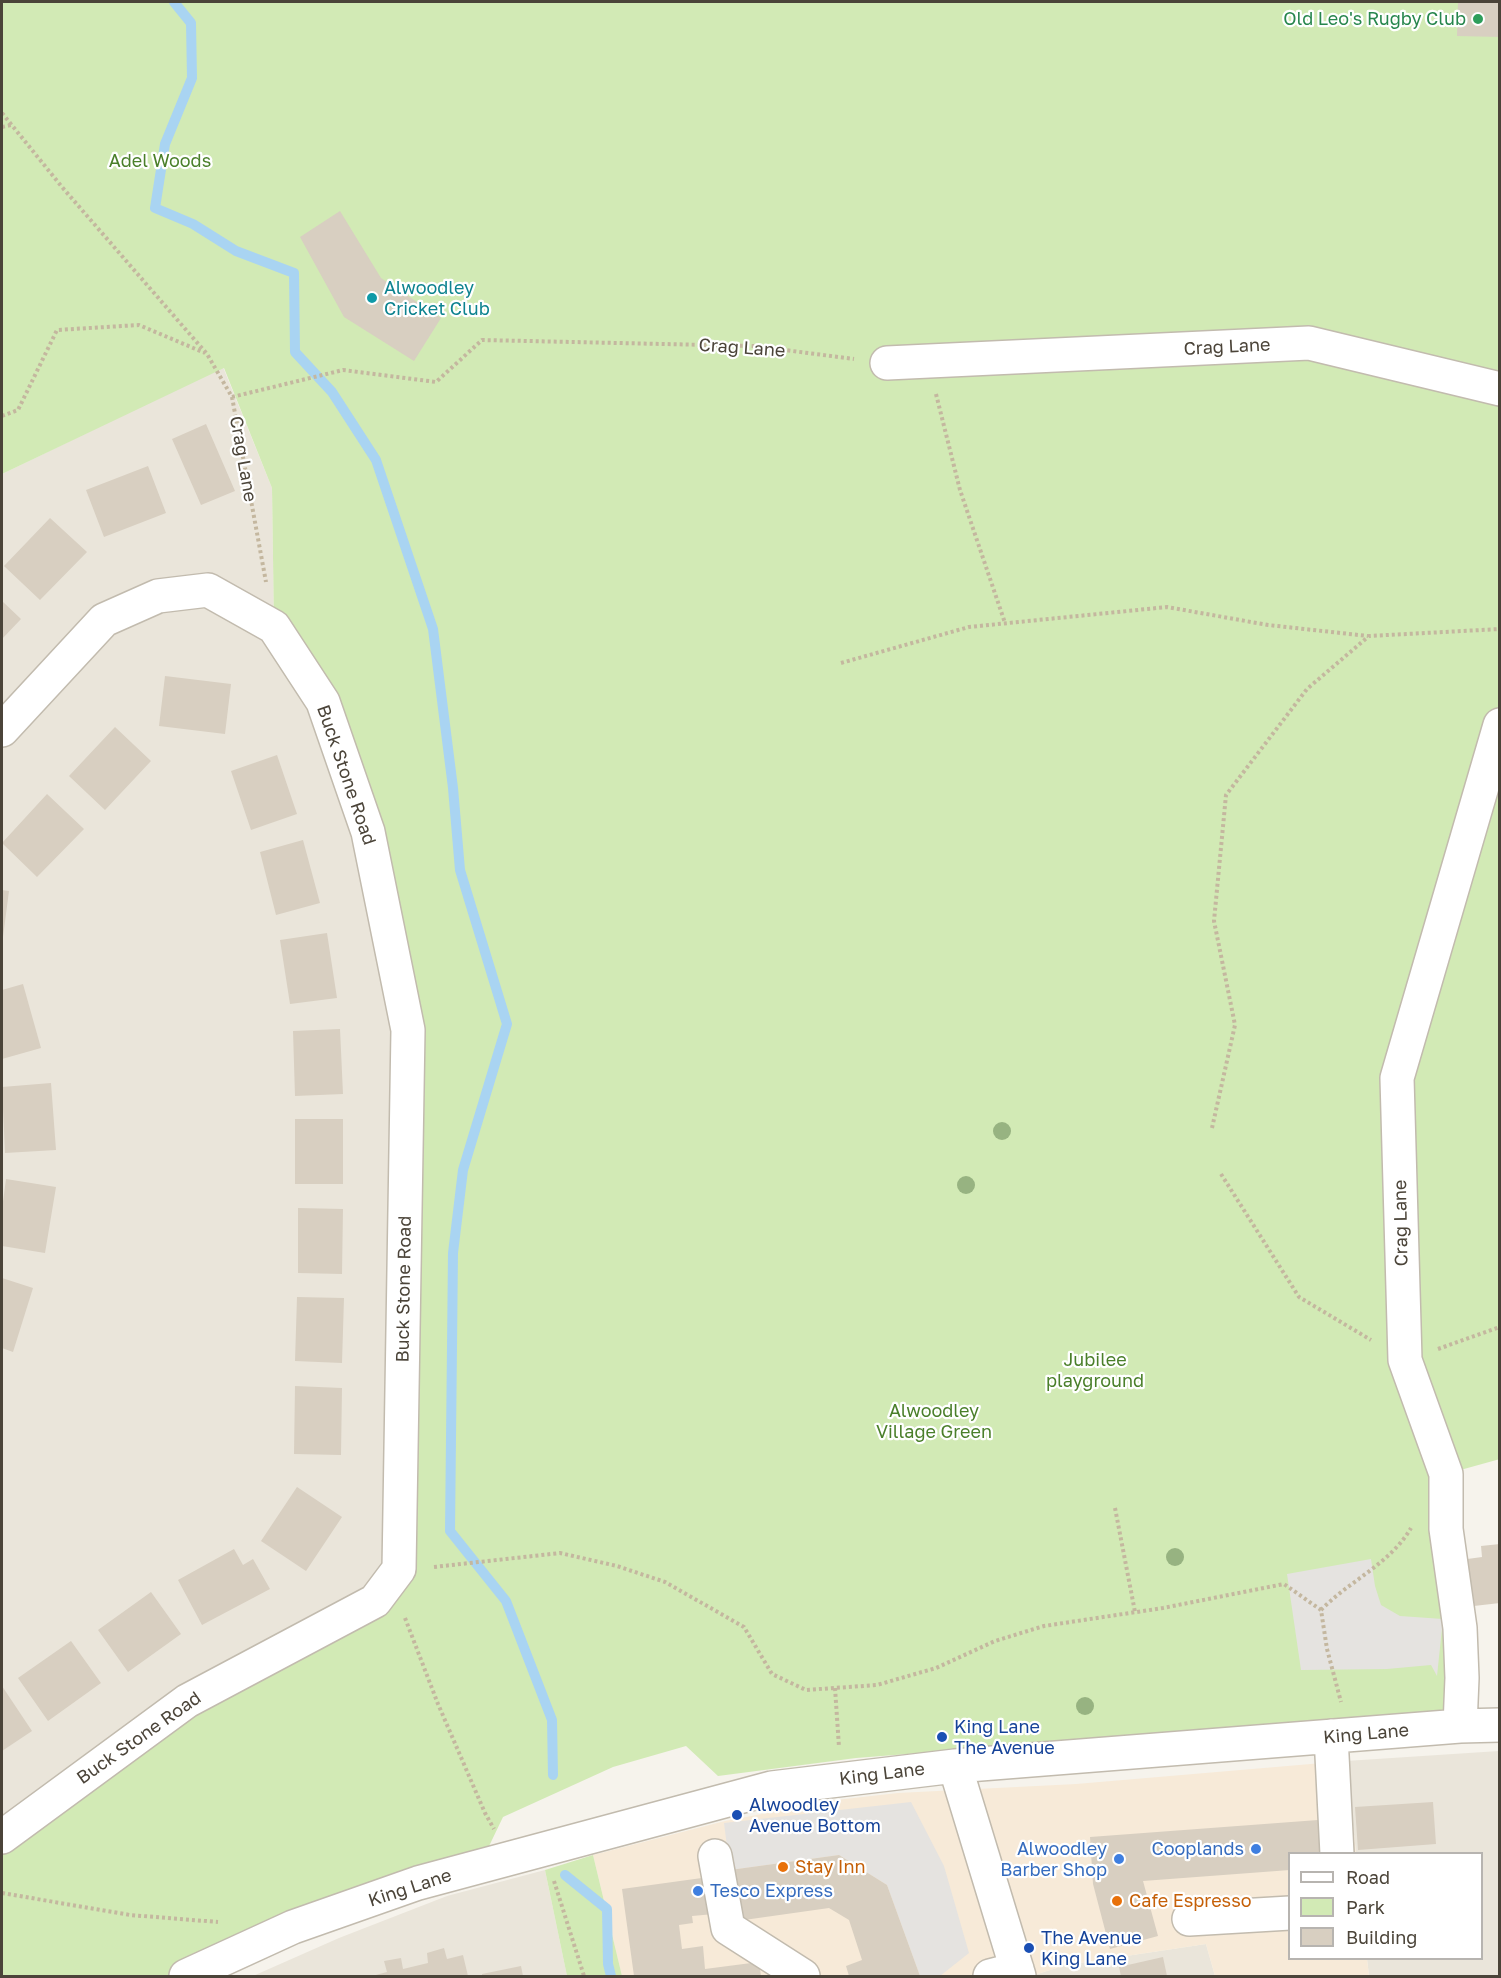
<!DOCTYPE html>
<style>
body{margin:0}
#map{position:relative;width:1501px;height:1978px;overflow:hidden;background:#f6f3ec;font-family:"Golos Text",sans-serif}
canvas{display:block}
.frame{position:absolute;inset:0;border:3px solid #4b4439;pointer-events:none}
.legend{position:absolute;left:1288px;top:1852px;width:195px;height:108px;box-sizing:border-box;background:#fff;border:2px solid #b7b4b0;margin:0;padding:8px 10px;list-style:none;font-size:18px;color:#4b4439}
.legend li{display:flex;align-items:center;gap:12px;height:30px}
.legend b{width:30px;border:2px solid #b7b4b0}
</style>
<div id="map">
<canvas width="1501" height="1978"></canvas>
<div class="frame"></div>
<ul class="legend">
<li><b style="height:8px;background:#fff"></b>Road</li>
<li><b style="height:16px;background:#d2eab5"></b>Park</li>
<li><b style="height:16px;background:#d8cfc1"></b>Building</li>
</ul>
</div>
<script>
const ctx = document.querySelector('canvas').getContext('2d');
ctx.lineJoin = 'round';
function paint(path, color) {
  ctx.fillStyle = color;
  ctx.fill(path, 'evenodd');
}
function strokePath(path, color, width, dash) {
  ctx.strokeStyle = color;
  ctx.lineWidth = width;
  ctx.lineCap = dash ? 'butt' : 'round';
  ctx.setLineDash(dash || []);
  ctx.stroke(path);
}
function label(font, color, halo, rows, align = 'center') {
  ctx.font = font + ' "Golos Text",sans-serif';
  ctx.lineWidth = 4.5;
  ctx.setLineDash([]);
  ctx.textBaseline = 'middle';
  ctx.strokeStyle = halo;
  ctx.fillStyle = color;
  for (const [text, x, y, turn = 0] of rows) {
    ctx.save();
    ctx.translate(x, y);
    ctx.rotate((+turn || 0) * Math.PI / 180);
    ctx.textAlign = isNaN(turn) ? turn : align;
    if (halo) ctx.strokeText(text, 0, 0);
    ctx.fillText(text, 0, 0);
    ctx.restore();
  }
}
const residential = new Path2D(`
 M223,367L272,488L274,627L323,702L408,1030L399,1569L2,1837V474Z
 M1499,1751V1976H1369L1367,1959L1482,1958V1854L1356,1853L1346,1761Z
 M545,1870L567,1976H253L339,1938L447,1896Z
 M1206,1944L1215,1976H1031L1066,1965Z`);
const commercial = new Path2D(`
 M1346,1761L1356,1853L1290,1854V1958L1367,1959L1369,1976H1215L1206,1944L1066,1965L1031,1976H622L593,1855L725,1821L836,1800L898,1793L1076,1784Z`);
const green = new Path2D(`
 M2,2H1499L1500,1459L1446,1474L1467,1726L1140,1736L856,1758L718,1776L686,1746L613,1767L503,1817L479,1867L186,1976H2V1837L399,1569L408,1030L368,832L274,627L272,488L224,368L2,474Z
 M593,1855L622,1976H567L545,1870Z`);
const parking = new Path2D(`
 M1371,1559L1375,1586L1381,1605L1400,1616L1443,1619L1437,1676L1431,1665L1387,1669L1301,1670L1287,1574Z
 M911,1802L944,1866L969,1953L940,1976H920L887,1885L839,1855L730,1870L724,1823Z`);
const stream = new Path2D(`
 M174,2L191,23L192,78L165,144L155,208L193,224L236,251L294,273L295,352L332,392L376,460L433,629L453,788L460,870L507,1024L463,1170L453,1253L450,1531L506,1601L552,1720L553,1775
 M565,1875L607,1909L608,1964L611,1976`);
const building = new Path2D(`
 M1458,2H1500V37L1457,36Z
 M340,211L381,278L441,318L414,361L344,317L300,237Z
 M206,424L235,491L201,505L172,439Z
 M148,466L166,513L104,537L86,490Z
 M50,518L87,552L40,600L4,566Z
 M2,601L21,619L2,639Z
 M165,676L231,684L225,734L159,726Z
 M115,727L151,761L105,810L69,776Z
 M277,755L297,814L251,830L231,771Z
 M47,794L84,829L37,877L2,843Z
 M303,840L320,903L276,915L260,852Z
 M2,890L9,891L3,937H2Z
 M327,933L337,998L290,1004L280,940Z
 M23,984L41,1048L2,1059V990Z
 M340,1029L343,1094L295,1096L293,1031Z
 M51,1083L56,1150L5,1153L2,1087Z
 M295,1119H343V1184H295Z
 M6,1179L56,1187L45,1253L2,1246V1209Z
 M298,1208L343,1209L342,1274L298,1273Z
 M2,1278L33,1288L13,1352L2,1348Z
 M297,1297L344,1298L342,1363L295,1361Z
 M295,1386L342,1388L341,1455L294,1454Z
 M297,1487L342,1517L306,1571L261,1541Z
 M1500,1544V1603L1465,1607L1460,1560L1482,1557L1481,1546Z
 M234,1549L243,1565L253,1559L270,1589L202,1625L178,1580Z
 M151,1592L181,1634L128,1672L98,1630Z
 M71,1641L101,1683L48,1721L18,1678Z
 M2,1686L32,1731L2,1751Z
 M1433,1802L1436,1844L1358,1850L1355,1807Z
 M1318,1820L1321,1854H1290V1870L1143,1881L1158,1936L1110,1949L1093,1884L1090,1837Z
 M839,1855L887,1885L920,1976H849L846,1966L862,1960L849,1920L829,1908L737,1921L730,1870Z
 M709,1877L714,1914L692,1916L693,1923L679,1925L682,1949L703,1946L705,1969L759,1962L761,1976H634L622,1889Z
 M444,1948L447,1959L463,1955L468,1976H372L387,1972L384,1961L401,1958L403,1969L428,1963L427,1953Z
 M1163,1957L1167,1976H1121L1119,1967Z
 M521,1966L523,1976H482V1974Z`);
const path = new Path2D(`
 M2,113L62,187L207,354L232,397L266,582
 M2,127L11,125
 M936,394L960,490L1005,623
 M232,397L343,370L436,382L482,340L754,346L854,359
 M2,416L18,410L57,330L139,325L205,353
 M841,663L969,627L1167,607L1268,625L1368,636
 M1212,1128L1235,1025L1214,921L1226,795L1307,689L1369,636L1500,629
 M1221,1174L1299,1297L1371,1340
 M1438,1349L1500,1327
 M1115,1508L1135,1612
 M434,1567L560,1553L617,1566L665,1582L744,1627L772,1674L806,1690L877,1685L936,1668L995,1641L1044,1626L1163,1608L1284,1584L1321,1610L1327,1649L1341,1702
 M1321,1610C1349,1581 1390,1564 1411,1528
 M405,1618L438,1704L485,1813L494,1829
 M835,1688L839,1747
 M554,1881L584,1976
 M2,1893L130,1915L218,1922`);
const minor = new Path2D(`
 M887,363L1309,343L1500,389
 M2,730L104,620L158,596L208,590L274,627L323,702L368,832L408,1030L399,1569L375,1601L187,1701L2,1837
 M1460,1726L1462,1678L1460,1628L1446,1529V1474L1405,1360L1397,1078L1500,725
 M1331,1736L1337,1854
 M955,1766L1019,1976
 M715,1856L728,1928L803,1976
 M1189,1919L1290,1913
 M186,1976L293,1927L418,1883L772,1788L955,1766L1460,1726L1500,1725
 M990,1976L1017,1969`);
const trees = [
 [1002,1131],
 [966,1185],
 [1175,1557],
 [1085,1706]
];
const markers = [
 [1478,19,6,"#2e9e5b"],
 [372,298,6,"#0f9aa8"],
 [942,1737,6,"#1a4fb4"],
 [737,1815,6,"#1a4fb4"],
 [1256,1849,6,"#3f7fe0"],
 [1119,1859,6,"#3f7fe0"],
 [783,1867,6,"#e8710a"],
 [698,1891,6,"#3f7fe0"],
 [1117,1901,6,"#e8710a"],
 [1029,1948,6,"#1a4fb4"]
];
const leisureNames = [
 ["Old Leo's Rugby Club",1466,19]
];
const parkNames = [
 ["Adel Woods",160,161],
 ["Jubilee",1095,1360],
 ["playground",1095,1381],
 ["Alwoodley",934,1411],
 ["Village Green",934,1432]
];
const cultureNames = [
 ["Alwoodley",384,288],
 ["Cricket Club",384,309]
];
const streetNames = [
 ["Crag Lane",1227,347,-3],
 ["Crag Lane",742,348,4],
 ["Crag Lane",243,459,80],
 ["Buck Stone Road",346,775,71],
 ["Crag Lane",1401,1223,-91],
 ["Buck Stone Road",404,1289,-89],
 ["King Lane",1366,1734,-5],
 ["Buck Stone Road",139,1738,-35],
 ["King Lane",882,1774,-7],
 ["King Lane",410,1888,-18]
];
const transitNames = [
 ["King Lane",954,1727],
 ["The Avenue",954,1748],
 ["Alwoodley",749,1805],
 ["Avenue Bottom",749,1826],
 ["The Avenue",1041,1938],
 ["King Lane",1041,1959]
];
const shopNames = [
 ["Alwoodley",1107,1849],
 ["Barber Shop",1107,1870],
 ["Cooplands",1244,1849],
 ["Tesco Express",710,1891,"left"]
];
const foodNames = [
 ["Stay Inn",795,1867],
 ["Cafe Espresso",1129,1901]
];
paint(residential, '#eae5da');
paint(commercial, '#f7ead8');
paint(green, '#d2eab5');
paint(parking, '#e5e3e0');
strokePath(stream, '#a9d4f2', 10);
paint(building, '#d8cfc1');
strokePath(minor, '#c2bbae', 36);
strokePath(path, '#c4b79f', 4, [3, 3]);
strokePath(minor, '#fff', 33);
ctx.fillStyle = '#97b381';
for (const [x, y] of trees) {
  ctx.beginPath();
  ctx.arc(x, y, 9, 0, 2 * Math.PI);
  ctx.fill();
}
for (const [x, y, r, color] of markers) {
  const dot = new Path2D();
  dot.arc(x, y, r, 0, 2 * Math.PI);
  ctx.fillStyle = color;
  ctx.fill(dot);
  strokePath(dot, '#fff', 2);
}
label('18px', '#27864d', '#fff', leisureNames, 'right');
label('18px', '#4a7f2a', '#fff', parkNames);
label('18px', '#0d838f', '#fff', cultureNames, 'left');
label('18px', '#4b4439', '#fff', streetNames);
label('18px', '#164399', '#fff', transitNames, 'left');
label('18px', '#366cbe', '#fff', shopNames, 'right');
label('18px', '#c56008', '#fff', foodNames, 'left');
</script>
